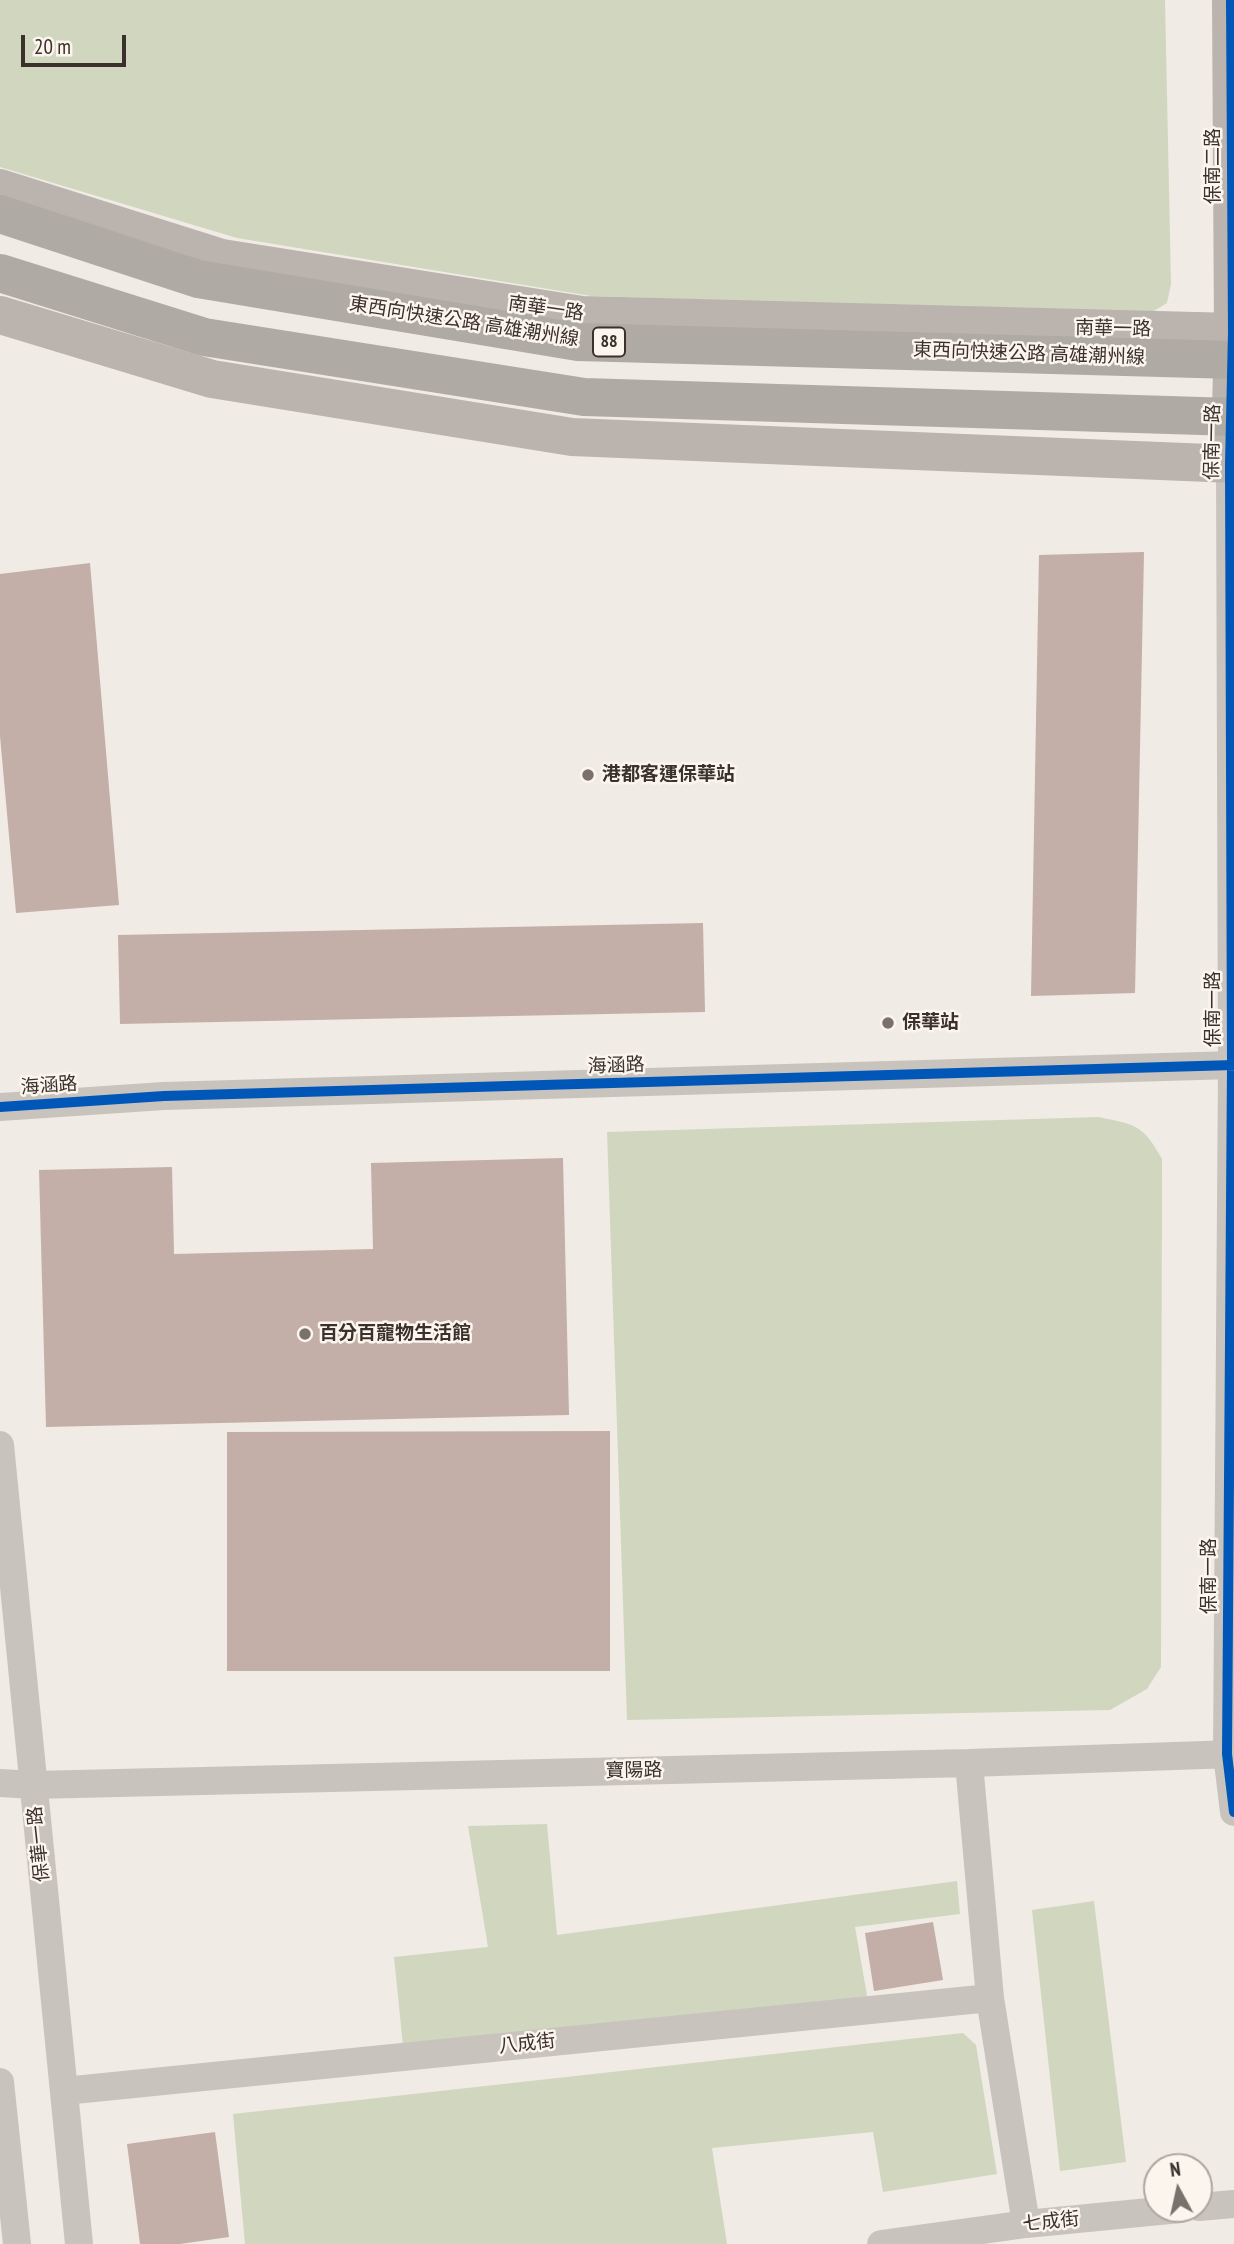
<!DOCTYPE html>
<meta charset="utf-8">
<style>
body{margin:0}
#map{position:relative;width:1234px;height:2244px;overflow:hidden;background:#f0ebe5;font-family:"PT Sans Narrow",sans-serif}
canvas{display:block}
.north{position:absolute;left:1143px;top:2153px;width:70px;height:70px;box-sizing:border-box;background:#fbf5ee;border:2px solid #aea6a0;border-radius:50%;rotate:352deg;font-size:19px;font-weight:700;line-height:28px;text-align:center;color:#3b302b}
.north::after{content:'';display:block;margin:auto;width:24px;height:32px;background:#7a716c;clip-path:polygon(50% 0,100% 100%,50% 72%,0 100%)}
.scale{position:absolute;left:21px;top:35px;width:105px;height:32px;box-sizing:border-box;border:4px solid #3b302b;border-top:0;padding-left:9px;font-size:21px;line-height:24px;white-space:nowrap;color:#3b302b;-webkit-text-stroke:5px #fbf5ee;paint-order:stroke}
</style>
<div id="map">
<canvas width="1234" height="2244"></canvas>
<div class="north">N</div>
<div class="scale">20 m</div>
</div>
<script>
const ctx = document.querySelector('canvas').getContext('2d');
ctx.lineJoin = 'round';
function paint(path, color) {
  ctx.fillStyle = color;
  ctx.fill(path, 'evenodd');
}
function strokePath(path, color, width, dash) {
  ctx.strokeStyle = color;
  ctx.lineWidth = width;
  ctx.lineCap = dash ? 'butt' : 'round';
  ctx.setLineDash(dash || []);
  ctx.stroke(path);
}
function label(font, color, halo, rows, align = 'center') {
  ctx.font = font + ' "PT Sans Narrow","Noto Sans TC",sans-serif';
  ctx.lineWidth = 5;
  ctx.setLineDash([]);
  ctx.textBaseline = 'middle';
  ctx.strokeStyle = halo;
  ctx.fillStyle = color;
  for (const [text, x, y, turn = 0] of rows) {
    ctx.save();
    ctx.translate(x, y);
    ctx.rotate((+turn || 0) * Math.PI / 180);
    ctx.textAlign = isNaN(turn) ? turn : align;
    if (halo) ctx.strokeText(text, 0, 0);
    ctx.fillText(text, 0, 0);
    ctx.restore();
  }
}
const green = new Path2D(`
 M0,0H1165L1171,284L1167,303L1149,314L591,296L237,238L0,167Z
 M1099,1117C1137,1125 1143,1125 1162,1159L1161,1667L1147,1689L1110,1710L627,1720L607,1132Z
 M547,1824L557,1935L957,1881L960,1914L855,1927L868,2001L404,2056L394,1957L488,1947L468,1826Z
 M1094,1901L1126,2162L1060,2171L1032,1910Z
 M963,2033L976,2045L997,2174L883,2192L873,2132L712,2148L727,2244H245L233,2114Z`);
const building = new Path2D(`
 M1144,552L1135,993L1031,996L1039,555Z
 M90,563L119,905L16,913L0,736V574Z
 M703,923L705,1012L120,1024L118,935Z
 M563,1158L569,1415L46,1427L39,1170L172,1167L174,1254L373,1249L371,1163Z
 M610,1431V1671H227V1432Z
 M933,1922L943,1980L874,1991L865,1933Z
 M215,2132L229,2237L180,2244H140L127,2144Z`);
const street = new Path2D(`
 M1230,464L1232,1066L1227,1754L1234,1812
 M0,1107L164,1096L1234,1065
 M0,1445L79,2244
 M969,1763L990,1998L1026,2224
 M0,1783L33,1785L969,1763L1234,1754
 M0,2082L17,2244
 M64,2091L990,1998
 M1199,2207L1234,2204
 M881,2244L1026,2224L1180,2209`);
const secondary = new Path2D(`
 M0,188L222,258L582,315L1234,332
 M0,315L212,379L572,437L1234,464
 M1230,449L1233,332L1231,0`);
const highwayBridge = new Path2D(`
 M0,214L198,279L578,342L1234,360
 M0,273L204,337L584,397L1234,417`);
const cycleway = new Path2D(`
 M1231,0L1233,332L1230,464L1232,1066L1227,1754L1234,1812
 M0,1107L164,1096L1234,1065`);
const markers = [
 [588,775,7,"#7a716c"],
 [888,1023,7,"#7a716c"],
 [305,1334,7,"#7a716c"]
];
const shields = [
 [609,342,32]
];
const shieldNames = [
 ["88",609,342]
];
const streetNames = [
 ["保南二路",1214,166,-90],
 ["南華一路",546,309,8],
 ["東西向快速公路 高雄潮州線",464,322,9],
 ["南華一路",1113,329,1],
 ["東西向快速公路 高雄潮州線",1029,354,2],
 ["保南一路",1213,442,-89],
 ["保南一路",1214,1009,-90],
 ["海涵路",616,1066,-2],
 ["海涵路",49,1086,-4],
 ["保南一路",1210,1576,-90],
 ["寶陽路",634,1771,-1],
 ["保華一路",39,1844,-96],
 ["八成街",527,2044,-6],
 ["七成街",1051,2222,-6]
];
const poiNames = [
 ["港都客運保華站",602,775],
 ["保華站",902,1023],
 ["百分百寵物生活館",319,1334]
];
paint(green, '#d1d6bf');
paint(building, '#c3afa7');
strokePath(street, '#c9c3be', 28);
strokePath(secondary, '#bab3ae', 38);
strokePath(highwayBridge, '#afaaa4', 38);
strokePath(cycleway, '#0057b8', 10);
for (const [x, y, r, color] of markers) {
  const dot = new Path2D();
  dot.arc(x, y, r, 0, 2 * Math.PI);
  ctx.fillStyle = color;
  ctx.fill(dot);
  strokePath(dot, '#fbf5ee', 2.5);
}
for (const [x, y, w] of shields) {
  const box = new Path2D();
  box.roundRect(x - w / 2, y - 14.5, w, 29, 5);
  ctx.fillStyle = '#fbf5ee';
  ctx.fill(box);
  strokePath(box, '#3b302b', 2);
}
label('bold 18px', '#3b302b', null, shieldNames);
label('19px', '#3b302b', '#fbf5ee', streetNames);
label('bold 19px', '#3b302b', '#fbf5ee', poiNames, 'left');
</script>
